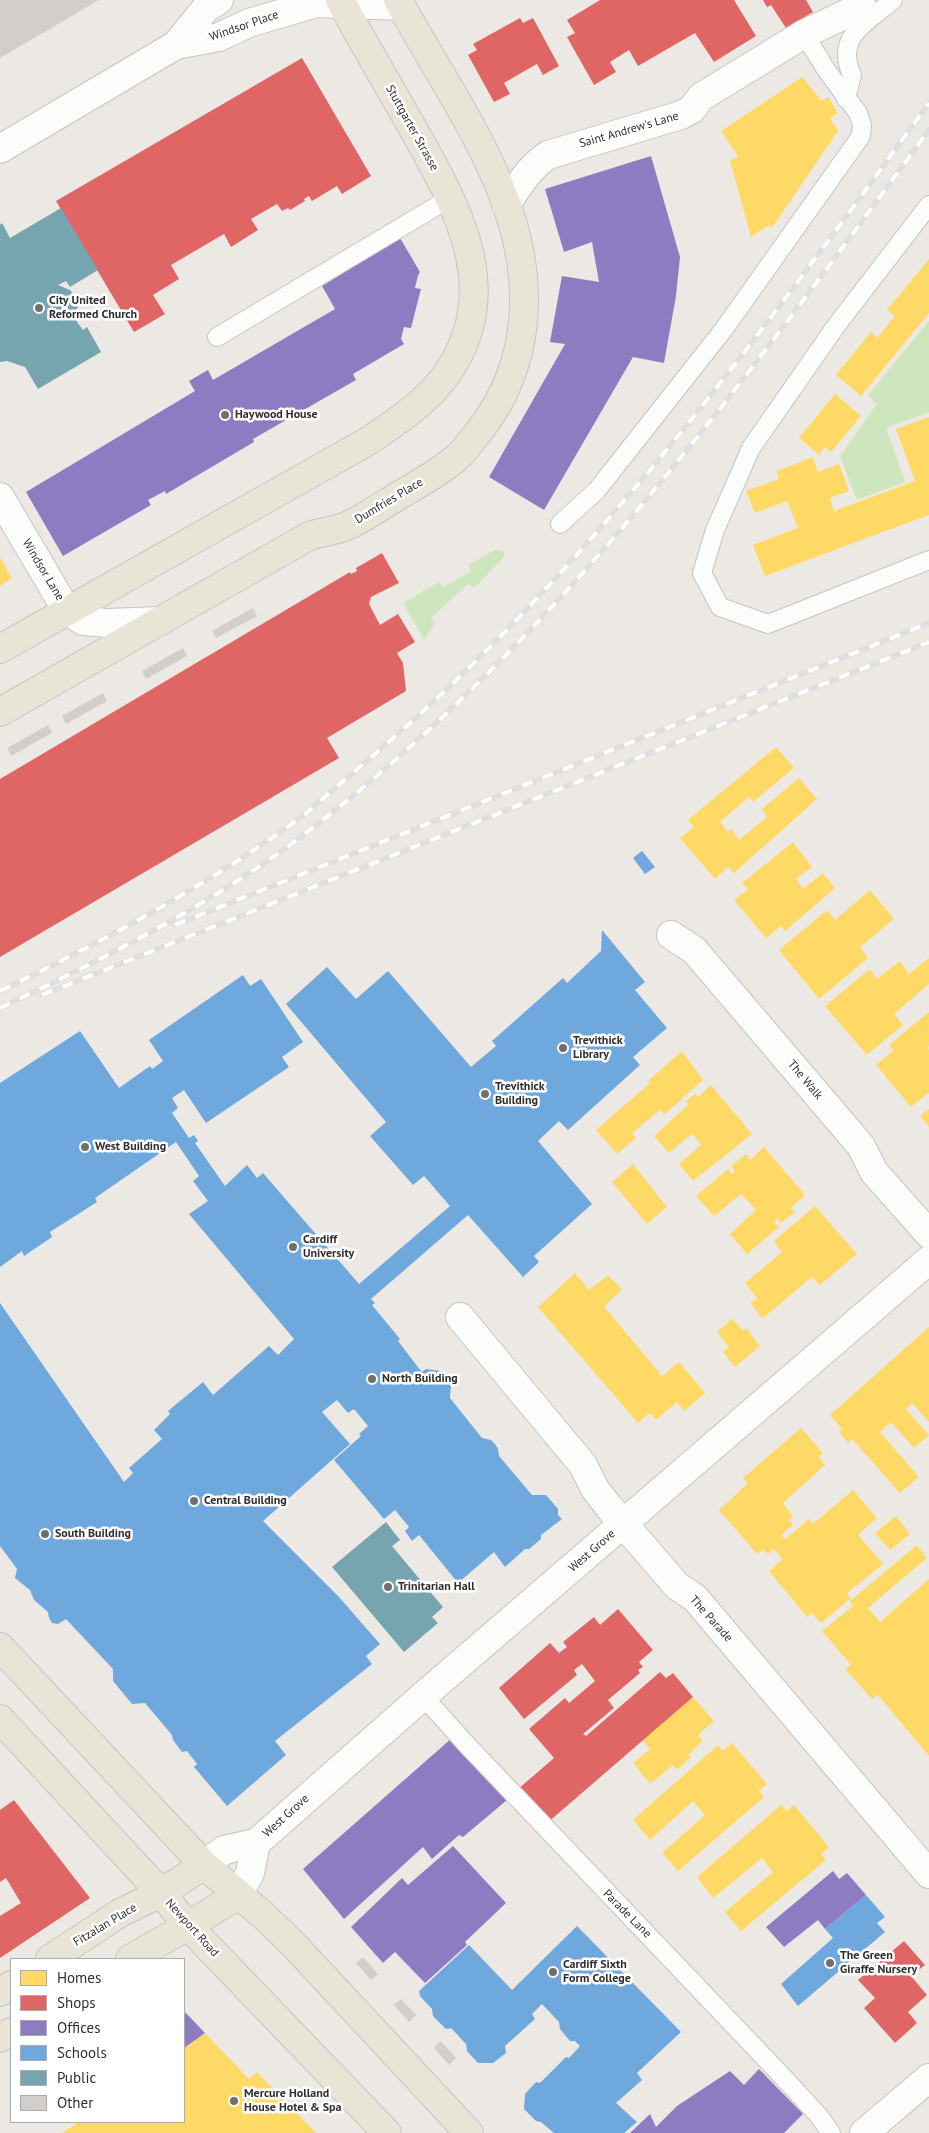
<!DOCTYPE html>
<style>
body{margin:0}
#map{position:relative;width:929px;height:2133px;overflow:hidden;background:#ece8e4;font-family:"PT Sans",sans-serif}
canvas{display:block}
.legend{position:absolute;left:10px;top:1958px;width:175px;height:165px;box-sizing:border-box;background:#fff;border:1px solid #ababab;margin:0;padding:6px 9px;list-style:none;font-size:15px;color:#2e2e2e}
.legend li{display:flex;align-items:center;gap:10px;height:25px}
.legend b{width:25px;border:1px solid #ababab}
</style>
<div id="map">
<canvas width="929" height="2133"></canvas>
<ul class="legend">
<li><b style="height:14px;background:#ffd966"></b>Homes</li>
<li><b style="height:14px;background:#e06666"></b>Shops</li>
<li><b style="height:14px;background:#8e7cc3"></b>Offices</li>
<li><b style="height:14px;background:#6fa8dc"></b>Schools</li>
<li><b style="height:14px;background:#76a5af"></b>Public</li>
<li><b style="height:14px;background:#d1cecb"></b>Other</li>
</ul>
</div>
<script>
const ctx = document.querySelector('canvas').getContext('2d');
ctx.lineJoin = 'round';
function paint(path, color) {
  ctx.fillStyle = color;
  ctx.fill(path, 'evenodd');
}
function strokePath(path, color, width, dash) {
  ctx.strokeStyle = color;
  ctx.lineWidth = width;
  ctx.lineCap = dash ? 'butt' : 'round';
  ctx.setLineDash(dash || []);
  ctx.stroke(path);
}
function label(font, color, halo, rows, align = 'center') {
  ctx.font = font + ' "PT Sans",sans-serif';
  ctx.lineWidth = 5;
  ctx.setLineDash([]);
  ctx.textBaseline = 'middle';
  ctx.strokeStyle = halo;
  ctx.fillStyle = color;
  for (const [text, x, y, turn = 0] of rows) {
    ctx.save();
    ctx.translate(x, y);
    ctx.rotate((+turn || 0) * Math.PI / 180);
    ctx.textAlign = isNaN(turn) ? turn : align;
    if (halo) ctx.strokeText(text, 0, 0);
    ctx.fillText(text, 0, 0);
    ctx.restore();
  }
}
const green = new Path2D(`
 M929,321V412L886,428L905,482L857,500L840,456L877,404L868,395Z
 M495,550H502L505,556L474,588L468,584L431,618L435,623L424,640L403,603L439,582L443,587L471,571L468,565Z`);
const homes = new Path2D(`
 M802,77L822,101L828,97L838,113L830,118L838,131L772,228L769,225L751,237L730,161L738,156L721,131Z
 M929,259V313L861,396L836,375L871,332L877,338L895,316L887,310Z
 M835,394L861,416L831,452L825,447L819,455L799,438Z
 M929,417V515L765,576L753,545L798,528L787,501L755,513L746,491L779,479L777,471L813,457L818,472L839,464L849,491L830,498L834,511L915,481L896,429Z
 M0,557L12,578L0,586Z
 M776,747L794,768L753,802L749,797L720,822L728,832L731,829L739,840L767,817L762,809L799,778L817,799L734,873L728,867L715,879L680,838L694,827L688,820Z
 M793,842L812,867L796,879L803,889L823,873L835,888L785,931L781,926L766,938L734,900L748,889L742,883Z
 M870,890L894,919L860,947L868,958L819,999L779,950L827,910L835,920Z
 M929,958V984L894,1014L903,1025L867,1055L825,1006L870,969L877,979L900,961L909,974Z
 M929,1012V1046L927,1048L929,1049V1094L928,1093L911,1107L876,1065L893,1051L889,1045Z
 M682,1051L703,1080L664,1115L660,1110L632,1133L636,1138L617,1154L596,1130L650,1083L648,1081Z
 M711,1085L752,1134L693,1181L679,1164L701,1145L696,1138L692,1134L669,1153L654,1136L688,1105L686,1101L695,1094L698,1097Z
 M929,1109V1127L920,1116Z
 M764,1147L805,1195L791,1208L795,1212L781,1223L777,1218L774,1222L779,1227L747,1254L730,1234L756,1210L741,1194L714,1216L696,1196L728,1169L732,1174L735,1171L731,1166L746,1154L750,1160Z
 M633,1164L667,1207L647,1224L612,1182Z
 M815,1206L857,1254L820,1285L812,1277L762,1319L751,1303L757,1298L745,1283L782,1252L774,1241Z
 M575,1273L589,1290L608,1275L622,1290L604,1306L612,1316L662,1376L679,1362L705,1393L684,1411L677,1402L656,1420L650,1413L638,1423L538,1307Z
 M732,1319L743,1331L746,1328L760,1346L735,1367L723,1352L729,1347L717,1332Z
 M929,1327V1422L912,1403L906,1409L929,1435L914,1448L891,1422L880,1432L919,1477L900,1493L852,1439L848,1443L839,1432L842,1429L830,1415Z
 M801,1428L823,1453L819,1457L825,1465L783,1503L793,1516L789,1520L793,1525L781,1535L785,1539L809,1519L813,1524L853,1490L877,1518L858,1535L883,1564L847,1593L851,1598L821,1623L812,1613L807,1617L769,1571L783,1559L774,1549L768,1554L763,1550L757,1554L719,1510L748,1483L743,1478Z
 M896,1516L910,1534L890,1550L875,1533Z
 M917,1545L927,1558L868,1608L880,1622L929,1579V1756L878,1695L872,1699L845,1669L851,1665L822,1631L853,1606L850,1601Z
 M693,1697L714,1721L698,1735L703,1741L688,1755L691,1757L677,1770L673,1765L650,1784L633,1763L650,1749L643,1740Z
 M732,1743L767,1784L759,1791L764,1797L678,1871L662,1853L705,1815L693,1801L650,1840L633,1820L718,1745L723,1751Z
 M781,1805L787,1811L794,1805L829,1847L821,1854L826,1860L741,1931L725,1912L773,1872L762,1858L713,1898L697,1877Z
 M205,2033L249,2079L257,2072L316,2133H62L79,2122H184V2048Z`);
const shops = new Path2D(`
 M600,0H734L756,36L714,62L695,33L638,66L629,50L610,62L616,72L594,85L567,37L575,33L567,20Z
 M763,0H806L813,12L786,28L771,5L767,7Z
 M520,18L523,23L533,18L559,66L543,75L537,64L521,73L504,83L510,94L494,102L468,55L477,50L473,44Z
 M302,58L371,176L342,194L337,186L312,201L309,196L304,199L305,201L290,210L288,208L282,211L277,204L251,219L258,230L231,247L224,234L171,265L179,279L153,295L165,314L134,332L56,201Z
 M382,553L399,583L371,597L369,604L380,625L398,614L415,642L397,653L403,663L406,691L327,738L339,758L0,957V779L350,572L351,574L357,571L356,568Z
 M618,1609L653,1650L639,1662L643,1667L638,1670L640,1673L608,1700L614,1708L583,1734L586,1736L660,1672L666,1678L673,1673L693,1697L546,1824L517,1790L554,1758L529,1729L565,1698L569,1703L595,1681L582,1664L574,1670L577,1675L524,1719L499,1688L550,1643L559,1653L567,1647L563,1642L594,1617L600,1625Z
 M14,1800L90,1898L0,1958V1916L21,1903L6,1878L0,1882V1810Z
 M904,1941L925,1965L911,1976L927,1995L908,2012L917,2023L895,2043L864,2008L875,1998L858,1980Z`);
const offices = new Path2D(`
 M651,156L680,257L676,296L664,363L633,357L544,510L489,477L565,344L550,342L562,276L599,282L592,242L564,252L545,189Z
 M400,238L420,272L418,275L415,288L421,289L411,328L404,327L401,339L404,344L353,374L356,380L253,439L254,442L166,494L165,491L148,500L151,505L63,556L26,492L195,391L189,381L208,370L213,380L335,309L322,286Z
 M452,1738L507,1800L463,1837L459,1835L432,1859L423,1847L344,1919L303,1869Z
 M453,1846L506,1903L465,1942L467,1945L425,1983L395,1952L383,1963L351,1927L402,1878L408,1885Z
 M833,1871L839,1879L847,1873L866,1895L825,1929L818,1920L784,1947L766,1927Z
 M184,2011L205,2033L184,2048Z
 M759,2069L803,2114L784,2133H630L650,2114L656,2127L677,2106L730,2071L744,2085Z`);
const schools = new Path2D(`
 M642,851L655,867L645,874L633,858Z
 M602,930L645,982L635,990L667,1028L633,1057L640,1065L568,1130L559,1121L538,1141L592,1204L534,1256L539,1262L523,1277L468,1215L371,1299L375,1303L372,1305L400,1339L398,1341L421,1371L422,1372L426,1369L441,1371L451,1385L450,1398L482,1438L491,1440L495,1444L498,1449L499,1456L532,1495H546L558,1509V1515L562,1519L541,1535V1539L529,1549H525L505,1567L494,1552L458,1583L419,1535L412,1541L405,1531L409,1527L395,1510L384,1519L334,1460L361,1436L359,1434L368,1426L354,1409L348,1413L337,1400L322,1412L350,1444L263,1521L339,1597L380,1644L366,1656L372,1664L275,1741L286,1755L227,1806L194,1767L197,1764L187,1751L182,1752L173,1740L172,1735L145,1703L132,1704L113,1681V1669L66,1619L58,1624L52,1623L49,1618L48,1612L34,1600L30,1590L15,1578L17,1569L0,1546V1303L124,1482L133,1473L129,1468L162,1439L154,1430L170,1414L168,1411L203,1382L213,1395L269,1346L278,1355L294,1339L189,1214L208,1201L193,1181L199,1176L176,1142L95,1198L97,1202L50,1232L52,1237L24,1256L22,1251L0,1267V1083L80,1031L119,1088L150,1066L152,1069L163,1061L149,1040L243,975L250,986L261,979L303,1042L282,1057L289,1067L206,1123L184,1090L172,1098L178,1108L172,1113L189,1138L194,1135L198,1141L195,1143L225,1186L247,1165L257,1178L263,1173L359,1284L450,1206L424,1176L413,1185L370,1136L386,1122L286,1004L327,967L356,999L388,971L471,1067L496,1046L492,1041L563,978L567,983L601,951Z
 M866,1895L885,1917L877,1923L885,1932L798,2006L781,1984L833,1938L825,1929Z
 M577,1926L681,2032L637,2073L642,2080L616,2103L637,2122L624,2133H554L541,2122L536,2121L524,2109L525,2094L536,2082L540,2083L566,2057L569,2058L580,2046L575,2041H570L560,2029L559,2022L542,2004L532,2014L535,2019L505,2046L506,2053L493,2063H478L467,2051L466,2044L451,2028L446,2029L433,2016L432,2009L420,1996L419,1991L469,1945L512,1990Z`);
const public = new Path2D(`
 M61,208L98,270L70,287L66,281L58,285L70,290L75,296L78,305L75,319L83,330L87,327L101,352L38,389L25,367L7,361L0,362V225L2,223L10,238Z
 M386,1522L400,1540L392,1546L443,1607L432,1617L438,1623L404,1652L332,1567Z`);
const building = new Path2D(`
 M0,0H99L0,58Z
 M253,608L257,616L216,638L212,631Z
 M183,648L187,656L146,679L142,671Z
 M103,693L107,701L66,724L62,716Z
 M48,725L52,733L11,756L7,748Z
 M363,1957L378,1974L371,1980L356,1963Z
 M401,1999L416,2015L409,2022L394,2005Z
 M441,2041L456,2058L449,2065L434,2048Z`);
const lane = new Path2D(`
 M846,99L852,75C834,36 868,22 893,0
 M929,205L836,326L751,448L715,530L702,573L720,607L768,624L929,560
 M217,337L450,198
 M560,524L597,490L724,329L861,136L862,125L858,113L827,71L804,34
 M423,1696L466,1744L783,2077L819,2116L831,2133`);
const street = new Path2D(`
 M176,45L206,8L219,0
 M0,149L176,45L219,37L249,23L316,3L401,6
 M506,205C519,185 529,168 548,155L681,115L692,109L701,97L804,34L850,12L861,0
 M0,497L67,611L83,621L107,623L161,621
 M671,935L694,950L861,1146L874,1172L929,1234
 M460,1317L583,1465L595,1489L609,1507L677,1586L695,1598L929,1874
 M204,1865L224,1850L256,1843L423,1696L929,1260
 M238,1895L250,1873L256,1843
 M864,2133L929,2078`);
const primary = new Path2D(`
 M0,649L370,440C402,418 435,397 455,361C502,279 451,197 411,125C387,83 363,42 340,0
 M0,712L311,535C324,532 339,530 351,524C369,515 386,503 403,493C420,483 438,473 454,460C464,452 472,440 481,429C532,362 534,281 506,203C480,131 434,67 398,0
 M0,1647L204,1865L264,1916L293,1944L469,2133
 M0,1719L161,1893L188,1926L387,2133
 M50,1959L120,1913L161,1893L204,1865
 M130,1959L188,1926L238,1895
 M0,1992L11,1985
 M0,2038L11,2032`);
const rail = new Path2D(`
 M175,925L929,623
 M0,991C104,941 206,886 300,818C312,809 323,798 335,788C368,760 401,732 433,702C623,525 777,312 929,103
 M42,995L929,642
 M0,1008C109,956 219,901 315,826C562,635 746,379 929,130`);
const markers = [
 [39,308,5,"#706f6e"],
 [225,415,5,"#706f6e"],
 [563,1048,5,"#706f6e"],
 [485,1094,5,"#706f6e"],
 [85,1147,5,"#706f6e"],
 [293,1247,5,"#706f6e"],
 [372,1379,5,"#706f6e"],
 [194,1501,5,"#706f6e"],
 [45,1534,5,"#706f6e"],
 [388,1587,5,"#706f6e"],
 [830,1963,5,"#706f6e"],
 [553,1972,5,"#706f6e"],
 [234,2101,5,"#706f6e"]
];
const streetNames = [
 ["Windsor Place",244,26,-19],
 ["Stuttgarter Strasse",412,128,61],
 ["Saint Andrew's Lane",629,130,-16],
 ["Dumfries Place",389,501,-31],
 ["Windsor Lane",43,570,59],
 ["The Walk",805,1080,50],
 ["West Grove",592,1551,-41],
 ["The Parade",711,1619,48],
 ["West Grove",286,1816,-42],
 ["Parade Lane",627,1914,45],
 ["Fitzalan Place",105,1925,-31],
 ["Newport Road",192,1928,48]
];
const poiNames = [
 ["City United",49,301],
 ["Reformed Church",49,315],
 ["Haywood House",235,415],
 ["Trevithick",573,1041],
 ["Library",573,1055],
 ["Trevithick",495,1087],
 ["Building",495,1101],
 ["West Building",95,1147],
 ["Cardiff",303,1240],
 ["University",303,1254],
 ["North Building",382,1379],
 ["Central Building",204,1501],
 ["South Building",55,1534],
 ["Trinitarian Hall",398,1587],
 ["The Green",840,1956],
 ["Giraffe Nursery",840,1970],
 ["Cardiff Sixth",563,1965],
 ["Form College",563,1979],
 ["Mercure Holland",244,2094],
 ["House Hotel & Spa",244,2108]
];
paint(green, '#cee6be');
paint(homes, '#ffd966');
paint(shops, '#e06666');
paint(offices, '#8e7cc3');
paint(schools, '#6fa8dc');
paint(public, '#76a5af');
paint(building, '#d1cecb');
strokePath(lane, '#c5c4c5', 20);
strokePath(street, '#c5c4c5', 30);
strokePath(primary, '#c6c5c4', 30);
strokePath(lane, '#fcfcfb', 18);
strokePath(street, '#fcfcfb', 28);
strokePath(primary, '#e8e4d6', 28);
strokePath(rail, '#dfdfe1', 5.5);
strokePath(rail, '#fff', 4, [11]);
for (const [x, y, r, color] of markers) {
  const dot = new Path2D();
  dot.arc(x, y, r, 0, 2 * Math.PI);
  ctx.fillStyle = color;
  ctx.fill(dot);
  strokePath(dot, '#fff', 2);
}
label('12px', '#2e2e2e', '#fff', streetNames);
label('bold 12px', '#2e2e2e', '#fff', poiNames, 'left');
</script>
